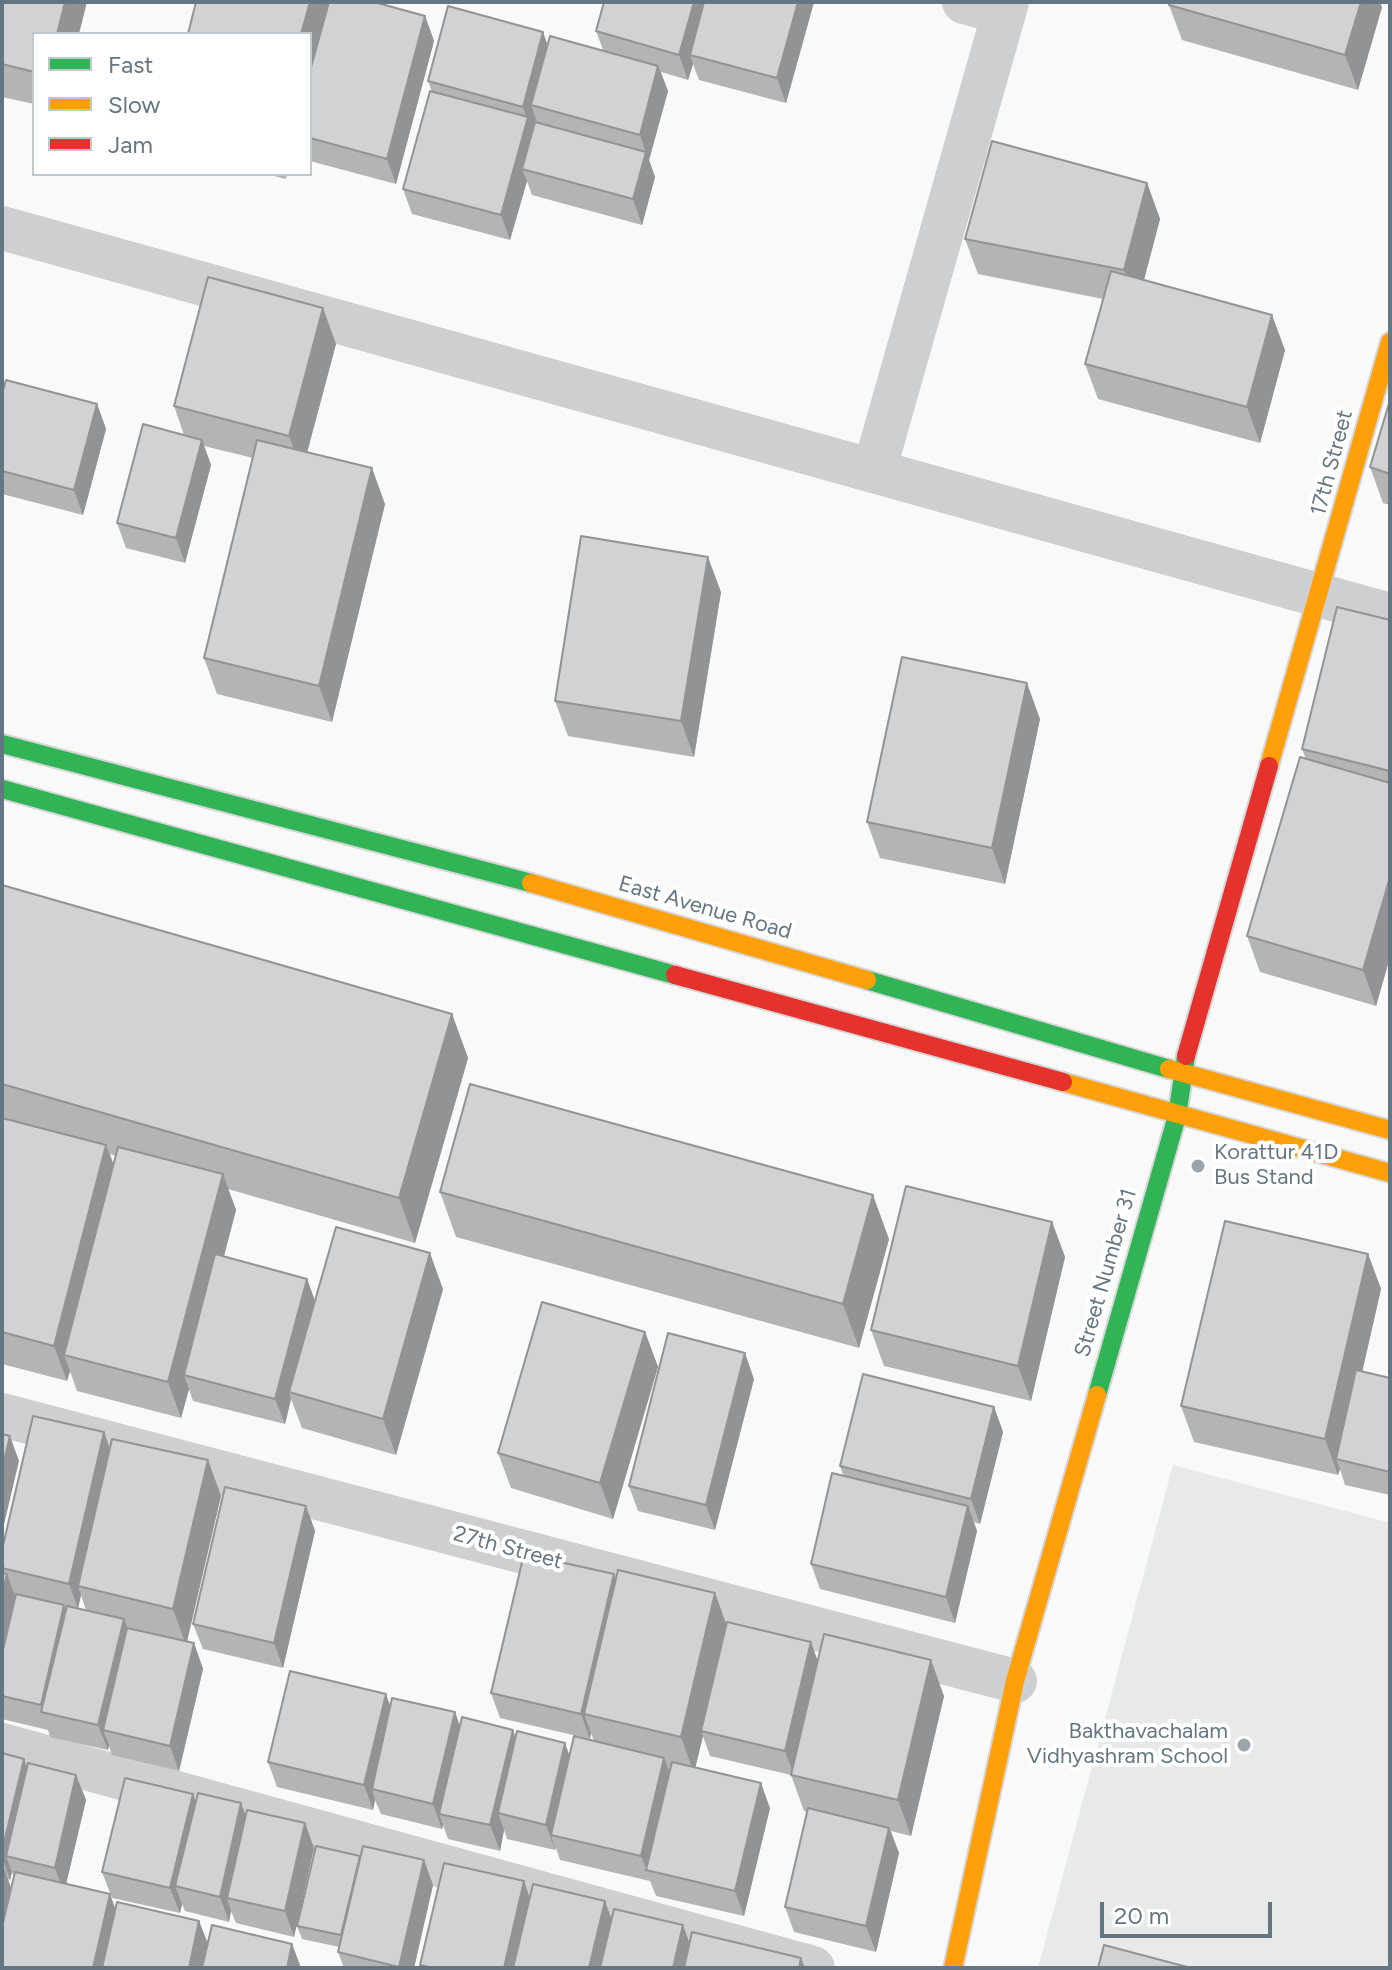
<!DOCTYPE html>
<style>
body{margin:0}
#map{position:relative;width:1392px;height:1970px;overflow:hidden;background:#f9f9f9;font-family:Figtree,sans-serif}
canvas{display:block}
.frame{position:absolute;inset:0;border:4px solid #657683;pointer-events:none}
.legend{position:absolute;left:32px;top:32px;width:280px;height:144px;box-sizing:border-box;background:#fff;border:2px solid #c1c8cd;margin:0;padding:10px 14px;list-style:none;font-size:24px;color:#657683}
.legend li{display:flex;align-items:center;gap:16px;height:40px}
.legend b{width:40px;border:2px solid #c1c8cd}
.scale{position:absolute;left:1100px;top:1902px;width:172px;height:36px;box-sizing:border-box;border:4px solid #657683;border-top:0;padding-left:10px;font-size:24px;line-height:28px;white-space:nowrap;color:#657683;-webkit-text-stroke:6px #fff;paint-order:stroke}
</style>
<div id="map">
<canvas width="1392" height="1970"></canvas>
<div class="frame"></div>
<ul class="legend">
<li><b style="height:10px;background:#30b455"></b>Fast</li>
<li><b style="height:10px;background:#ff9f0a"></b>Slow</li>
<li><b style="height:10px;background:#e5322d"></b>Jam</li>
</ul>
<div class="scale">20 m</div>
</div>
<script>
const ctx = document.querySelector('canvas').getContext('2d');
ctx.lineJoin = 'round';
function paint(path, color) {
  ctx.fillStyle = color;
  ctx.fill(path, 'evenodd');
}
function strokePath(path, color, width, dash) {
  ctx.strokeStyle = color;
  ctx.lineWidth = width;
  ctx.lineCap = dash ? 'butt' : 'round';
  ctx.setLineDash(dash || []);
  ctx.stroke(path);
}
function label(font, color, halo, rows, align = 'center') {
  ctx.font = font + ' Figtree,sans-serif';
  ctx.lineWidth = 8;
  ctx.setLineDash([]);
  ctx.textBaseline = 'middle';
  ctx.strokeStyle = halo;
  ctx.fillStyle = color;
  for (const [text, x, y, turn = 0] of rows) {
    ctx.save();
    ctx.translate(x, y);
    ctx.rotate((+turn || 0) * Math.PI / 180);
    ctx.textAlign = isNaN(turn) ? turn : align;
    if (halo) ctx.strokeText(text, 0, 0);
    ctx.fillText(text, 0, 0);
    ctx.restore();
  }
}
const built = new Path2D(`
 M1173,1465L1390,1523V1968H1038Z`);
const street = new Path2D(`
 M964,2L1004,13
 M2,228L1390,615
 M874,471L1007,2
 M2,1415L1015,1681
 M2,1745L813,1968`);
const fast = new Path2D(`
 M2,744L531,883
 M2,789L675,975
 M867,980L1169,1069
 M1097,1395L1177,1116L1186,1056`);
const slow = new Path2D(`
 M1269,766L1390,342
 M531,883L867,980
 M1169,1069L1390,1130
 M1063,1082L1390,1173
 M953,1968L1015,1681L1097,1395`);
const jam = new Path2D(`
 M675,975L1063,1082
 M1186,1056L1269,766`);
const wall = new Path2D(`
 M2,2L34,34V104L2,97Z
 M814,2L786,103L699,80L693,64L688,80L661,72L668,91L649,160L655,177L642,225L532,195L527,181L510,240L412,214L403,189L432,92L428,81L547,44L603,50L596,31Z
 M1169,5L1382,7L1358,90L1182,40Z
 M425,16L434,41L396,184L310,161V34Z
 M266,174H287L286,179Z
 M1147,183L1160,219L1144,280L1285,350L1260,443L1098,399L1085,364L1103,299L978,274L965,239Z
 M336,344L307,453L385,504L332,722L217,694L204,658L253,458L204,446L211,465L185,563L126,548L117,523L184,435L174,406Z
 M2,394L97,404L106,429L83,515L2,494Z
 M1390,400V505L1383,503L1370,467Z
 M721,592L694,757L568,736L555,701Z
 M1390,620V957L1376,1006L1260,972L1247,936L1306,759L1302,749Z
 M1040,719L1005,884L880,858L867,822Z
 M2,885L452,1014L468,1058L415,1243L228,1189L236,1210L224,1256L307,1279L315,1301L443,1289L396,1455L302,1428L291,1399L285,1424L193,1401L189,1389L181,1418L77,1391L70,1371L67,1381L2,1364ZM110,1154L116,1156L114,1165Z
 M440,1192L889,1239L859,1348L456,1237Z
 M1052,1222L1065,1257L1031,1401L884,1366L871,1330Z
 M1368,1254L1381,1289L1362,1371L1390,1378V1495L1345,1485L1340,1469L1338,1475L1194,1442L1181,1406Z
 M645,1332L658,1367L613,1519L511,1488L498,1453Z
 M754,1379L715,1530L638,1511L629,1486Z
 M994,1407L1003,1432L980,1524L974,1522L977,1531L955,1623L820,1589L811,1564L843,1475L840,1466Z
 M104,1432L110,1449L208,1460L221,1496L187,1642L194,1643L203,1669L179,1771L112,1755L109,1746L108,1750L50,1737L48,1730L2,1719V1550ZM81,1595L86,1610L78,1608Z
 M306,1506L315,1531L283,1668L203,1649L193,1624Z
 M614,1574L616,1580L715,1593L726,1624L818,1660L944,1696L911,1836L891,1831L899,1853L876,1952L794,1932L785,1907L807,1812L804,1811L791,1775L710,1756L703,1736L695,1768L770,1808L744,1916L656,1896L650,1881L560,1860L556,1848L555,1850L507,1839L504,1830L500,1851L448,1839L443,1825L442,1829L381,1814L375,1800L373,1810L277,1787L268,1762L390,1707L516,1738L570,1755L594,1741L591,1733L590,1739L500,1718L491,1693Z
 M2,1753L27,1768L76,1775L86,1800L66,1884L110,1894L115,1909L208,1944H292L301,1968H2ZM12,1872L14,1877L11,1888L8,1879L10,1880Z
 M193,1794L195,1802L241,1803L246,1816L305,1823L314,1848L294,1937L236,1923L231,1911L229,1922L185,1911L182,1904L180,1913L112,1898L102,1872Z
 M360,1856V1858L424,1860L433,1885L414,1968H344L338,1952L339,1947L302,1939L297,1926Z`);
const shadedWall = new Path2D(`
 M65,2H87L79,34H57Z
 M310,2H331L310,86V34H301Z
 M694,2H710L690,55L693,64L688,80L679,55Z
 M798,2H814L786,103L777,78Z
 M1361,2H1380L1382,7L1358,90L1345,55Z
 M425,16L434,41L396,184L387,159Z
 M543,32L552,57L531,105L536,119L522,169L527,181L510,240L501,215L527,119L523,107Z
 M658,66L668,91L649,160L655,177L642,225L633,199L646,153L640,135Z
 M1147,183L1160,219L1137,306L1124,270Z
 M323,308L336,344L302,471L289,436Z
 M1272,315L1285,350L1260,443L1247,407Z
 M97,404L106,429L83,515L74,490Z
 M202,440L211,465L185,563L176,538Z
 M372,468L385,504L332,722L319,686Z
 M708,557L721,592L694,757L681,721Z
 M1027,683L1040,719L1005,884L992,848Z
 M1390,877V957L1376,1006L1363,970Z
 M452,1014L468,1058L415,1243L399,1198Z
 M106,1145L119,1181L64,1355L70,1371L67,1381L54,1346Z
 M223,1174L236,1210L192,1378L184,1375L189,1389L181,1418L168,1382Z
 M873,1195L889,1239L859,1348L843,1304Z
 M1052,1222L1065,1257L1031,1401L1018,1366Z
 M430,1253L443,1289L396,1455L383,1419Z
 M1368,1254L1381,1289L1342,1461L1336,1459L1340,1469L1338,1475L1325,1439Z
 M307,1279L316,1304L289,1392L291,1399L285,1424L275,1399Z
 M645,1332L658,1367L613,1519L600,1483Z
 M745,1353L754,1379L715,1530L706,1505Z
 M994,1407L1003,1432L980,1524L971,1499Z
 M104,1432L113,1458L78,1586L81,1595L78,1609L69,1584Z
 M10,1436L19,1461L2,1533V1469Z
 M208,1460L221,1496L186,1645L173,1609Z
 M306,1506L315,1531L283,1668L274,1643Z
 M968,1506L977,1531L955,1623L946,1597Z
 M7,1574L16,1599L2,1659V1596Z
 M614,1574L623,1600L584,1714L591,1733L590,1739L581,1714Z
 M715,1593L728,1629L701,1731L703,1736L694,1773L681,1737Z
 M64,1605L73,1630L43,1712L41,1705Z
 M124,1619L133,1644L103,1730L109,1745L108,1750L98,1725Z
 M811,1642L820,1667L794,1776L785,1751Z
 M194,1643L203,1669L179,1771L170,1746Z
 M931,1660L944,1696L911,1836L898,1800Z
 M386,1694L395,1719L372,1789L375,1800L373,1810L364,1785Z
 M455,1712L464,1737L439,1814L443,1825L442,1829L433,1804Z
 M513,1730L522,1755L498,1813L504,1830L500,1851L490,1825Z
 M565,1743L574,1768L551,1835L555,1850L546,1825Z
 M664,1758L674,1783L647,1870L641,1856Z
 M24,1759L33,1784L6,1856L12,1872L10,1880L2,1857V1851Z
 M76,1775L86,1800L64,1893L55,1868Z
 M761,1783L770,1808L744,1916L735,1891Z
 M193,1794L202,1819L175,1886L182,1904L180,1913L170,1888Z
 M241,1803L250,1828L227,1898L231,1911L229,1922L220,1897Z
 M305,1823L314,1848L294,1937L285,1911Z
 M889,1828L899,1853L876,1952L866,1926Z
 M424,1860L433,1885L414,1968H399Z
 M3,1865L12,1891L2,1934V1869Z
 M524,1881L533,1907L519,1968H504Z
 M110,1894L119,1919L108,1968H93Z
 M605,1901L614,1926L604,1968H589Z
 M199,1921L209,1946L204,1968H189Z
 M683,1925L692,1950L688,1968H673Z
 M292,1944L301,1968H287Z
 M801,1958L805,1968H799Z`);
const building = new Path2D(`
 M2,2H65L57,34H34V72L2,64Z
 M196,2H310L301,34H188Z
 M329,2H374L425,16L387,159L310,138V71Z
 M604,2H694L679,55L596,31Z
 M704,2H798L777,78L690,55Z
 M1170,2H1361L1345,55L1169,5Z
 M448,6L543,32L523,107L428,81Z
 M550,36L658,66L640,135L531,105Z
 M430,91L528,117L501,215L403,189Z
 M535,122L646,152L633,199L522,169Z
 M992,141L1147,183L1124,270L965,239Z
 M1111,271L1272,315L1247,407L1085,364Z
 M208,277L323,308L289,436L174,406Z
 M6,380L97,404L74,490L2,471V394Z
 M1390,400V474L1370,467Z
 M143,424L202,440L176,538L117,523Z
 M257,440L372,468L319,686L204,658Z
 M581,536L708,557L681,721L555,701Z
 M1337,607L1390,620V771L1302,749Z
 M902,657L1027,683L992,848L867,822Z
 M1300,757L1390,783V877L1363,970L1247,936Z
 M2,885L452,1014L399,1198L2,1084Z
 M470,1084L873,1195L843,1304L440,1192Z
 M2,1118L106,1145L54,1346L2,1332Z
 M118,1147L223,1174L168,1382L64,1355Z
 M906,1186L1052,1222L1018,1366L871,1330Z
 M1225,1221L1368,1254L1325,1439L1181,1406Z
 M336,1227L430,1253L383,1419L289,1392Z
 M215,1254L307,1279L275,1399L184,1375Z
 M542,1302L645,1332L600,1483L498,1453Z
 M668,1333L745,1353L706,1505L629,1486Z
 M1356,1370L1390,1378V1472L1336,1459Z
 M863,1374L994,1407L971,1499L840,1466Z
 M33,1416L104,1432L69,1584L2,1568V1550Z
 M2,1434L10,1436L2,1469Z
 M112,1439L208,1460L173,1609L78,1586Z
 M832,1473L968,1506L946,1597L811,1564Z
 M225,1487L306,1506L274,1643L193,1624Z
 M524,1554L614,1574L581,1714L491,1693Z
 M618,1570L715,1593L681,1737L584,1714Z
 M2,1573L7,1574L2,1596Z
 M16,1594L64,1605L41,1705L2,1696V1654Z
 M67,1606L124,1619L98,1725L41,1712Z
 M727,1622L811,1642L785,1751L701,1731Z
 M127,1628L194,1643L170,1746L103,1730Z
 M824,1634L931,1660L898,1800L791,1775Z
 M290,1671L386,1694L364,1785L268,1762Z
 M392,1698L455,1712L433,1804L372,1789Z
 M462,1717L513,1730L490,1825L439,1814Z
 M517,1731L565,1743L546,1825L498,1813Z
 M574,1736L664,1758L641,1856L551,1835Z
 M2,1753L24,1759L2,1851Z
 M672,1762L761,1783L735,1891L646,1870Z
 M28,1763L76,1775L55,1868L6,1856Z
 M125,1778L193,1794L170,1888L102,1872Z
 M198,1793L241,1803L220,1897L175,1886Z
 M808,1808L889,1828L866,1926L785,1907Z
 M247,1810L305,1823L285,1911L227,1898Z
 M316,1846L360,1856L341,1935L297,1926Z
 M363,1846L424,1860L399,1967L338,1952Z
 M444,1863L524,1881L504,1968H433L420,1965Z
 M15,1872L110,1894L93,1968H2V1927Z
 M533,1884L605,1901L589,1968H513Z
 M117,1902L199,1921L189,1968H102Z
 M614,1909L683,1925L673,1968H600Z
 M212,1925L292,1944L287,1968H202Z
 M692,1932L801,1958L799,1968H684Z
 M1104,1945L1191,1968H1098Z`);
const markers = [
 [1198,1166,8,"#99a4ac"],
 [1244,1745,8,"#99a4ac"]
];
const streetNames = [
 ["17th Street",1332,463,-75],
 ["East Avenue Road",705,908,16],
 ["Street Number 31",1106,1273,-74],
 ["27th Street",508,1548,15]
];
const poiNames = [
 ["Korattur 41D",1214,1153],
 ["Bus Stand",1214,1178],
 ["Bakthavachalam",1228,1732,"right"],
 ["Vidhyashram School",1228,1757,"right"]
];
paint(built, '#e8e9e9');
strokePath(fast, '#d5d6d7', 22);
strokePath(slow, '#d5d6d7', 22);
strokePath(jam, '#d5d6d7', 22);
strokePath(street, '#cecfd0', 44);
strokePath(fast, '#30b455', 18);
strokePath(slow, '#ff9f0a', 18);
strokePath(jam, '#e5322d', 18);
paint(wall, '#b3b5b5');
paint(shadedWall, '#929394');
paint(building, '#d0d2d3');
strokePath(building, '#929394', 2);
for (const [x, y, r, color] of markers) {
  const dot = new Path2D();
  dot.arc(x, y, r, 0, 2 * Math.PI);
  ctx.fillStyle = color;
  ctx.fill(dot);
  strokePath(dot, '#fff', 3);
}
label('22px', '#657683', '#fff', streetNames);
label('22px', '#657683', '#fff', poiNames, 'left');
</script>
